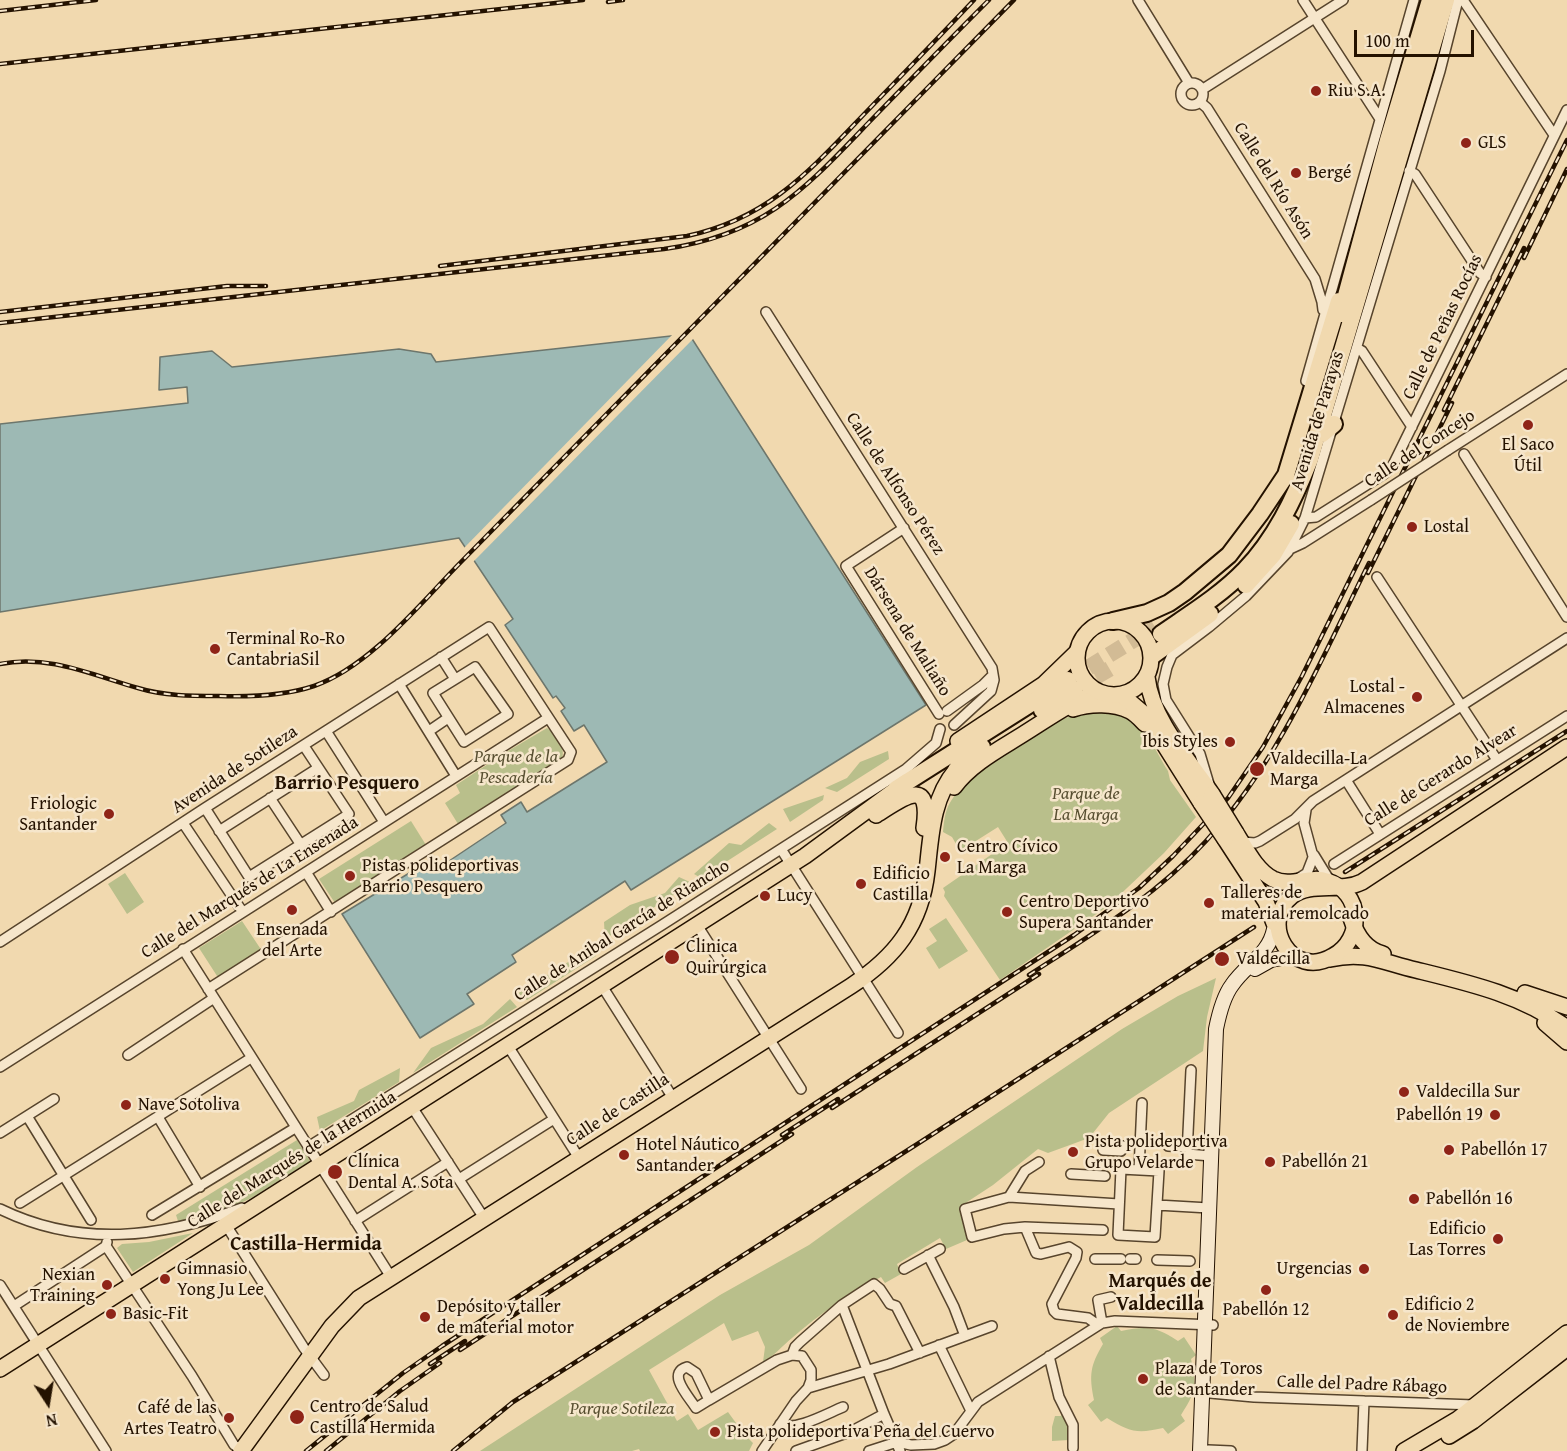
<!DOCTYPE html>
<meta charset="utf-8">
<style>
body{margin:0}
#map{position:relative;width:1567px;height:1451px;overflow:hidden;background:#f1d9af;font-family:"Gentium Book Plus",serif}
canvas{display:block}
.north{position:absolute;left:18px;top:1373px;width:60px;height:60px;-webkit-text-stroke:4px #f6e6cb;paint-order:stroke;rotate:168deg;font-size:16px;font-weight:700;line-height:24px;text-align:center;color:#241200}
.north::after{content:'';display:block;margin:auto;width:21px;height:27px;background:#241200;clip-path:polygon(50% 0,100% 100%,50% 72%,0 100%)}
.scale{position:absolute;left:1354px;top:30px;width:120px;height:27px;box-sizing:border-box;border:3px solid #241200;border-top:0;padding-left:8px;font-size:18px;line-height:21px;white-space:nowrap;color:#241200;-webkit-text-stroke:4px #f6e6cb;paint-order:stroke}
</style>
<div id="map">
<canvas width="1567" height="1451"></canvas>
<div class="north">N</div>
<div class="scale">100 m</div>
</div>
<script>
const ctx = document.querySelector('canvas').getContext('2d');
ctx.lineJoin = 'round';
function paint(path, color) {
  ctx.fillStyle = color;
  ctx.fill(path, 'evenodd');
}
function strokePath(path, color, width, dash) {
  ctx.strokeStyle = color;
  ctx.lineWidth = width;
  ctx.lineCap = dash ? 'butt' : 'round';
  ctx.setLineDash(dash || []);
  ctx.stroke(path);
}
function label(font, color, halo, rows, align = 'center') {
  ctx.font = font + ' "Gentium Book Plus",serif';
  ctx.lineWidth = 5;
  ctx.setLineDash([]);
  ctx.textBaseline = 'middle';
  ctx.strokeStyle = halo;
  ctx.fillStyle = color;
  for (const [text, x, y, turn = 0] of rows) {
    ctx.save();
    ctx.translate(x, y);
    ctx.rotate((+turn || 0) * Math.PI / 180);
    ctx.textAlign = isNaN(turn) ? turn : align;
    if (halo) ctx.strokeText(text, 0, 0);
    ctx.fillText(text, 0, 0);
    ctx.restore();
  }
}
const green = new Path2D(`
 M1086,711C1096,712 1106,711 1115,713C1142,717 1155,750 1168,771L1170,780L1196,817L1164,853L1108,906L1000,980L944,896L945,892L943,888L1008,843L998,827L960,851L952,837L943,832C944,821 945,810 951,801C959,788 971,775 983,766C1005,749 1060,717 1086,711Z
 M547,728C556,734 566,748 562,759L458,824L445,803L460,793L456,785L508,751Z
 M888,751L889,759L837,792L825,788L847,778L860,762Z
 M824,795L823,800L790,822L783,809Z
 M411,821L426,845L335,903L319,879Z
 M769,823L777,829L701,878L694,874L729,843L741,845Z
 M125,873L144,902L127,914L108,884Z
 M679,877L692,883L605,939L604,922L630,905L665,893Z
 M946,918L968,951L939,969L926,948L937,941L929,929Z
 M242,921L262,951L219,979L199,948Z
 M589,949L596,956L527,1000L517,994Z
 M1216,978L1207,1017L1203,1051L1109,1113L1089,1138L1048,1153L1038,1149L993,1185L961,1206L967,1240L946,1249L940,1238L897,1264L901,1274L885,1283L881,1277C849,1294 819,1314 792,1338C782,1346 775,1355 763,1362L765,1347L758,1331L732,1341L724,1323L649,1370L677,1421L688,1414L698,1430L728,1412L744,1434L753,1443L749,1451H640L639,1449L632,1451H480L720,1295L809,1245L917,1167L1122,1029L1178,996Z
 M510,999L517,1007L413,1073L431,1048L483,1024Z
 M400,1068L399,1082L320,1131L317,1117L354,1101L359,1090Z
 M297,1140L310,1161L253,1197L233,1207L179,1224L176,1215Z
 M193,1233L133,1272L117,1248L122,1244L149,1242Z
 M1117,1326L1121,1331C1146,1326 1156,1326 1178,1341L1184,1337L1196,1355L1191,1359C1197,1385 1196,1392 1181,1415L1185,1421L1168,1434L1163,1428C1137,1434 1130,1432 1107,1418L1101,1422L1088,1405L1094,1400C1089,1375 1090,1366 1103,1344L1100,1338Z
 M1061,1413L1069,1424V1440L1052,1441V1427L1055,1416H1061Z`);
const water = new Path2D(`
 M689,334L926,705L631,890L625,881L512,955L516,962L467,994L474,1004L420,1038L342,914L429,861L435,870L437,869L506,823L501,815L521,802L527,812L607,762L584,725L574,731L561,711L565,708L556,696L553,698L505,625L513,619L459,538L0,612V424L188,403L187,387L159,390L160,357L212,351L232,367L399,349L431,354L436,362Z`);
const pier = new Path2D(`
 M689,331L695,337L472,563L463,549L674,333Z`);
const motorwayTunnel = new Path2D(`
 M1068,680L1155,627
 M1075,689L1111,668`);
const minor = new Path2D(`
 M1138,0L1189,83
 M1303,0L1380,119
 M1463,0L1554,135
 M1181 94a11 11 0 1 1 22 0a11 11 0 1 1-22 0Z
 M1203,89L1343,0
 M1200,102L1207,108L1315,279L1322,302L1323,310
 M1409,171L1415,174L1480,273L1486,277
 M766,312L992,668L994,680L991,691L954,725
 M1357,348L1362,351L1412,427
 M1306,381L1414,0
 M1448,450L1567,374
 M1464,454L1567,617
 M1305,518L1316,517L1384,474L1392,467L1567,110
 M904,528L846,566L939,714
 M1290,549L1303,543L1371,500
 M1377,577L1497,760
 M441,657L455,679
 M475,667L508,714L464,742L433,693Z
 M399,684L456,776
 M947,711L983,685L993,675
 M326,731L384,822
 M429,731L448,718
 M1346,780L1380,834
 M1209,784L1200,754L1166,700L1163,684L1167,667L1172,655L1209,627L1246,596L1288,552L1305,518L1440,71L1458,0
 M270,798L301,845
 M205,808L249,877L349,814L304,746
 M1306,810L1304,823L1314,860
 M183,823L242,911
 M219,831L318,768
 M1242,842L1255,843L1260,841L1295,819L1313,801L1567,638
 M781,849L898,1033
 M1314,855L1330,881
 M1334,864L1567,716
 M306,872L331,912
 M1299,878L1307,873L1314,855
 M697,925L801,1089
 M0,942L205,808L489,627L571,752L568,760L208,989
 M183,949L391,1277
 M602,986L673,1098
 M508,1046L579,1158
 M128,1055L214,998
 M0,1067L548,718
 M1191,1070L1187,1154L1211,1156
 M412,1107L484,1218
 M27,1116L91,1220
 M158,1117L200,1187
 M0,1133L54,1099
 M1168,1146L1187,1147
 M308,1147L662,925L906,769L936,743L940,729
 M1103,1150L1121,1151V1146H1125
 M1121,1169L1159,1171L1155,1237L1118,1235Z
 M1139,1170L1142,1103
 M1071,1174L1105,1176
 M459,1179L554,1119
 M1009,1197L1025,1171L1039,1162
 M20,1203L251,1058
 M1157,1205L1209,1208
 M0,1209C80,1248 161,1238 242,1208
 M152,1215L295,1128
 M355,1221L448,1162
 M226,1225L304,1348L324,1375
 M1025,1227L1036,1253L1041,1254L1069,1247L1077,1252L1076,1258L1052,1304L1054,1311L1057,1314L1088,1318L1098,1325
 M1103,1230L1025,1227L1004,1229L972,1237L965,1209L1009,1197L1119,1204
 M106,1246L192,1376L234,1445L242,1450
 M928,1255L954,1307L965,1336
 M1095,1259H1121
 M1130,1259H1136
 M1157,1260L1190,1261
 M904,1269L940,1249
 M0,1285L106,1451
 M842,1305L884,1414L900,1451
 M14,1306L106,1246L107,1242
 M1102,1323L1098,1300L1111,1297
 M939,1345L971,1411
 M792,1355L795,1347L800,1342L842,1305L874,1284L880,1289L890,1304L896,1306L920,1353
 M1049,1356L1059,1397L1073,1425V1448
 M687,1367L696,1373L709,1400L696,1408C689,1397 666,1373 687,1367Z
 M808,1388L889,1364L992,1326
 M1210,1393L1254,1397L1474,1405
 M709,1400L777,1360L792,1355L802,1356L811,1370V1380L808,1388L796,1401L762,1451
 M780,1424C795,1432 828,1413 843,1407
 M1208,1450L1231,1451
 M796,1451L852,1431L884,1414
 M869,1451L897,1442L911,1445L934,1444L945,1440L954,1434L978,1402L1102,1323L1115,1321L1213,1325
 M1362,1451L1364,1401`);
const secondary = new Path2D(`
 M1255,969L1271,960L1293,956
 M1200,1451L1216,1029C1219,1014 1223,997 1232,985C1246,964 1269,955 1274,929`);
const primary = new Path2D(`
 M1073,709C1090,703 1114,703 1130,711C1136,714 1141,720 1145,724
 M958,741L1044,684L1077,652
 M954,787C972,763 1000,749 1025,733C1049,718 1071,702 1098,692
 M876,815C902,799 932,774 924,828
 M1351,918C1356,934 1366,950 1383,954
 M1330,959C1365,951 1382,962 1416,970C1469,983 1522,995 1567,1028
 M1525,993L1567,1007
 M1545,1023L1567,1042
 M0,1369L805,856L906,782
 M1449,1436L1473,1421L1567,1348
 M241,1451L332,1326L359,1298L851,986C895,957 921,925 927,871C931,836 932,798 956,770
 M1404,1451L1458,1419L1567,1333`);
const trunk = new Path2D(`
 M1077 658a37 37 0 1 1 74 0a37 37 0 1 1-74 0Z
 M1147,677C1152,720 1188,759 1212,794
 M1122,695L1143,713L1150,722L1201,803
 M1236,833C1246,849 1256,870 1273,879C1291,888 1309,875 1327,881C1363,892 1364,939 1333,956C1292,981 1258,923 1292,896C1311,881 1340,893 1362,882L1567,747
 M1225,839L1266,902L1274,923`);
const motorway = new Path2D(`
 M1341,314L1388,140L1430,0
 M1322,434L1334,424
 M1246,585L1273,555L1291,524
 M1113,621L1147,613L1169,603L1185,592L1229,555L1260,514L1286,475L1339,301
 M1161,634C1190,614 1221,595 1245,570C1275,539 1294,499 1310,459L1446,0
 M1152,656L1210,614
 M1042,710L1075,689
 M956,770L982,747
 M896,789L1068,680`);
const rail = new Path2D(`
 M608,2L623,0
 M0,11L96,0
 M0,64L583,0
 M1524,258L1567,169
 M440,266L687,236C771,218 813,167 870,108C905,72 940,36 974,0
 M0,312L227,286H266
 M0,323L664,249C769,234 808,185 877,114C914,76 951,38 989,0
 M1444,410L1524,248
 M1368,573L1452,403
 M0,664C48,654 92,675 138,688C164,696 191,696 219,696C250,697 284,696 314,686C369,667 419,605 459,564L1014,0
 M1345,872L1567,731
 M1029,975C1091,935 1156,896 1206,841C1279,761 1321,660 1369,563
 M832,1108L1039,974
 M782,1135L838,1099
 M460,1350L792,1134
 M430,1364L465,1341
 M306,1451L403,1373L442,1346L1074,935L1139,888L1173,856L1228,798L1263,747L1302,676L1567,140
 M326,1451L400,1391L440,1363
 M453,1451L513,1402L922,1141L1254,927`);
const minorBridge = new Path2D(`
 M1371,500L1448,450`);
const trunkBridge = new Path2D(`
 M1212,794L1236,833
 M1201,803L1225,839`);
const markers = [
 [1316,91,6,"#8f2418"],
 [1466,143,6,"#8f2418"],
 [1296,173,6,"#8f2418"],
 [1528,425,6,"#8f2418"],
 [1412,527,6,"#8f2418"],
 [215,649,6,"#8f2418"],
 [1417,697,6,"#8f2418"],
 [1230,742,6,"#8f2418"],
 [1257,769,8,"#8f2418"],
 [109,814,6,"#8f2418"],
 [945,857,6,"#8f2418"],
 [350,876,6,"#8f2418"],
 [861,884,6,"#8f2418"],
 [765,896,6,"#8f2418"],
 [1209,903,6,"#8f2418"],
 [292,910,6,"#8f2418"],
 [1007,912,6,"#8f2418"],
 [672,957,8,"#8f2418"],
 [1222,959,8,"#8f2418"],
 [1404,1092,6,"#8f2418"],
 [126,1105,6,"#8f2418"],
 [1495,1115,6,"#8f2418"],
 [1449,1150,6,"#8f2418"],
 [1073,1152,6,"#8f2418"],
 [624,1155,6,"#8f2418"],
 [1270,1162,6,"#8f2418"],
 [335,1172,8,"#8f2418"],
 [1414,1199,6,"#8f2418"],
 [1498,1239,6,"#8f2418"],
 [1364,1269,6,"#8f2418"],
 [165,1279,6,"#8f2418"],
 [107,1285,6,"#8f2418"],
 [1266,1290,6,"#8f2418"],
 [111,1314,6,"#8f2418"],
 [1393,1315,6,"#8f2418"],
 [425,1317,6,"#8f2418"],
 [1143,1379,6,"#8f2418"],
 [297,1417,8,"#8f2418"],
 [229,1418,6,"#8f2418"],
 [715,1432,6,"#8f2418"]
];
const poiNames = [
 ["Riu S.A.",1328,91],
 ["GLS",1478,143],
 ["Bergé",1308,173],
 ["El Saco",1528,445,"center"],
 ["Útil",1528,466,"center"],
 ["Lostal",1424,527],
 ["Terminal Ro-Ro",227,639],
 ["CantabriaSil",227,660],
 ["Lostal -",1405,687,"right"],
 ["Almacenes",1405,708,"right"],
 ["Ibis Styles",1218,742,"right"],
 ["Valdecilla-La",1270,759],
 ["Marga",1270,780],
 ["Friologic",97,804,"right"],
 ["Santander",97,825,"right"],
 ["Centro Cívico",957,847],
 ["La Marga",957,868],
 ["Pistas polideportivas",362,866],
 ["Barrio Pesquero",362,887],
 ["Edificio",873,874],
 ["Castilla",873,895],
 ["Talleres de",1221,893],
 ["material remolcado",1221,914],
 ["Lucy",777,896],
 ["Centro Deportivo",1019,902],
 ["Supera Santander",1019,923],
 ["Ensenada",292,930,"center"],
 ["del Arte",292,951,"center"],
 ["Clinica",686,947],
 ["Quirúrgica",686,968],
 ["Valdecilla",1236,959],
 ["Valdecilla Sur",1416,1092],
 ["Nave Sotoliva",138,1105],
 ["Pabellón 19",1483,1115,"right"],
 ["Pista polideportiva",1085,1142],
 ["Grupo Velarde",1085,1163],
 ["Hotel Náutico",636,1145],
 ["Santander",636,1166],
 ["Pabellón 17",1461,1150],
 ["Clínica",348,1162],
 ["Dental A. Sota",348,1183],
 ["Pabellón 21",1282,1162],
 ["Pabellón 16",1426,1199],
 ["Edificio",1486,1229,"right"],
 ["Las Torres",1486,1250,"right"],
 ["Gimnasio",177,1269],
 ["Yong Ju Lee",177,1290],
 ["Urgencias",1352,1269,"right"],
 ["Nexian",95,1275,"right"],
 ["Training",95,1296,"right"],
 ["Edificio 2",1405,1305],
 ["de Noviembre",1405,1326],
 ["Depósito y taller",437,1307],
 ["de material motor",437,1328],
 ["Pabellón 12",1266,1310,"center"],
 ["Basic-Fit",123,1314],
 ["Plaza de Toros",1155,1369],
 ["de Santander",1155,1390],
 ["Centro de Salud",310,1407],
 ["Castilla Hermida",310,1428],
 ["Café de las",217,1408,"right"],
 ["Artes Teatro",217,1429,"right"],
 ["Pista polideportiva Peña del Cuervo",727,1432]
];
const streetNames = [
 ["Calle del Río Asón",1273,181,58],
 ["Calle de Peñas Rocías",1443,327,-64],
 ["Avenida de Parayas",1318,421,-73],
 ["Calle del Concejo",1420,449,-33],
 ["Calle de Alfonso Pérez",895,484,57],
 ["Dársena de Maliaño",907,632,58],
 ["Avenida de Sotileza",235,770,-33],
 ["Calle de Gerardo Alvear",1441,776,-32],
 ["Calle del Marqués de La Ensenada",250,888,-32],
 ["Calle de Anibal García de Riancho",622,931,-32],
 ["Calle de Castilla",618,1110,-33],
 ["Calle del Marqués de la Hermida",292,1160,-32],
 ["Calle del Padre Rábago",1362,1385,2]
];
const parkNames = [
 ["Parque de la",516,757],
 ["Pescadería",516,778],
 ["Parque de",1086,794],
 ["La Marga",1086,815],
 ["Parque Sotileza",622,1409]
];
const neighbourhoodNames = [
 ["Barrio Pesquero",347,784],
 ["Castilla-Hermida",306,1245],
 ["Marqués de",1160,1282],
 ["Valdecilla",1160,1305]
];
paint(green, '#b9bf8b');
paint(water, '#9db9b4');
strokePath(water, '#6d766c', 1.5);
paint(pier, '#f1d9af');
strokePath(motorwayTunnel, '#d2bb95', 16, [16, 8]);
strokePath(minor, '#57442c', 12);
strokePath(secondary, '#241200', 16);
strokePath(primary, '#241200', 18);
strokePath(trunk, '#241200', 18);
strokePath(motorway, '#241200', 20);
strokePath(minor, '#f6e6cb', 9);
strokePath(secondary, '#f6e6cb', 14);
strokePath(primary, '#f1d9af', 15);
strokePath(trunk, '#f1d9af', 15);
strokePath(motorway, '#f1d9af', 16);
strokePath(rail, '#241200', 4.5);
strokePath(rail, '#f6e6cb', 2, [7]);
strokePath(minorBridge, '#57442c', 12, []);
strokePath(trunkBridge, '#241200', 18, []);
strokePath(minorBridge, '#f6e6cb', 9);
strokePath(trunkBridge, '#f1d9af', 15);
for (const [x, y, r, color] of markers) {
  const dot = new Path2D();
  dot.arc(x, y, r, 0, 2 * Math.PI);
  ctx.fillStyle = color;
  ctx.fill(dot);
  strokePath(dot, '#f6e6cb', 2);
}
label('18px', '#241200', '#f6e6cb', poiNames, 'left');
label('18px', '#241200', '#f6e6cb', streetNames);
label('italic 18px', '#584f31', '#f6e6cb', parkNames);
label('bold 20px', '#241200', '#f6e6cb', neighbourhoodNames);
</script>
